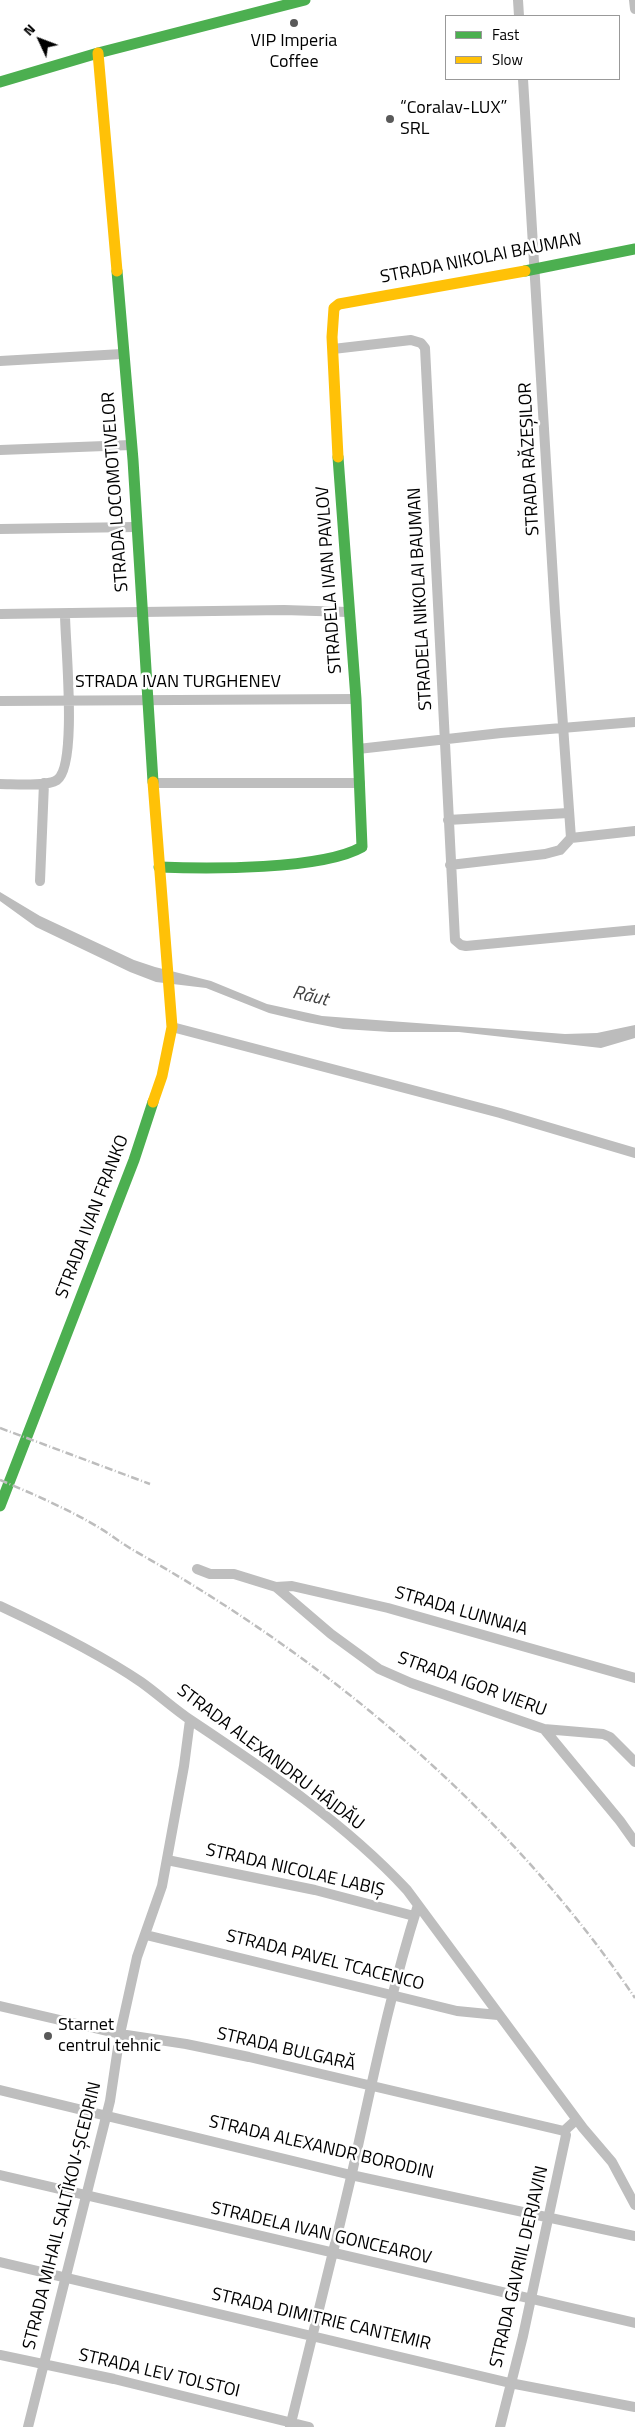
<!DOCTYPE html>
<meta charset="utf-8">
<style>
body{margin:0}
#map{position:relative;width:635px;height:2427px;overflow:hidden;background:#fff;font-family:"Titillium Web",sans-serif}
canvas{display:block}
.legend{position:absolute;left:445px;top:15px;width:175px;height:65px;box-sizing:border-box;background:#fff;border:1px solid #999;margin:0;padding:6px 9px;list-style:none;font-size:15px;color:#000}
.legend li{display:flex;align-items:center;gap:10px;height:25px}
.legend b{width:25px;border:1px solid #999}
.north{position:absolute;left:15px;top:15px;width:50px;height:50px;-webkit-text-stroke:4px #fff;paint-order:stroke;rotate:313deg;font-size:14px;font-weight:700;line-height:20px;text-align:center;color:#000}
.north::after{content:'';display:block;margin:auto;width:18px;height:22px;background:#000;clip-path:polygon(50% 0,100% 100%,50% 72%,0 100%)}
</style>
<div id="map">
<canvas width="635" height="2427"></canvas>
<ul class="legend">
<li><b style="height:6px;background:#4caf50"></b>Fast</li>
<li><b style="height:6px;background:#ffc107"></b>Slow</li>
</ul>
<div class="north">N</div>
</div>
<script>
const ctx = document.querySelector('canvas').getContext('2d');
ctx.lineJoin = 'round';
function paint(path, color) {
  ctx.fillStyle = color;
  ctx.fill(path, 'evenodd');
}
function strokePath(path, color, width, dash) {
  ctx.strokeStyle = color;
  ctx.lineWidth = width;
  ctx.lineCap = dash ? 'butt' : 'round';
  ctx.setLineDash(dash || []);
  ctx.stroke(path);
}
function label(font, color, halo, rows, align = 'center') {
  ctx.font = font + ' "Titillium Web",sans-serif';
  ctx.lineWidth = 5;
  ctx.setLineDash([]);
  ctx.textBaseline = 'middle';
  ctx.strokeStyle = halo;
  ctx.fillStyle = color;
  for (const [text, x, y, turn = 0] of rows) {
    ctx.save();
    ctx.translate(x, y);
    ctx.rotate((+turn || 0) * Math.PI / 180);
    ctx.textAlign = isNaN(turn) ? turn : align;
    if (halo) ctx.strokeText(text, 0, 0);
    ctx.fillText(text, 0, 0);
    ctx.restore();
  }
}
const water = new Path2D(`
 M0,892L40,916L134,960L155,967L211,981L267,1004L322,1016L565,1034L597,1033L635,1025V1038L601,1048L459,1032H390L343,1029L307,1022L269,1013L206,988L156,982L130,972L36,927L0,901Z`);
const street = new Path2D(`
 M518,0L519,16
 M634,0L635,9
 M523,79L555,612L571,838
 M333,349L411,340L421,343L425,348L455,940L461,945L466,946L635,930
 M0,361L122,354
 M0,450L131,445
 M0,529L136,527
 M0,614L284,610L348,612
 M0,701L356,699
 M358,749L501,733L635,722
 M153,783H360
 M0,784C14,784 46,787 57,780C78,766 65,642 65,614
 M448,820L568,813
 M450,865L545,854L560,850L571,838L635,831
 M40,881L44,783
 M172,1027L500,1113L635,1153
 M197,1569L210,1574H234L276,1587L331,1634L379,1669L411,1683L544,1729L603,1734L610,1737L635,1762
 M276,1587L292,1586L388,1608L635,1678
 M0,1606C45,1627 100,1654 141,1682C158,1694 174,1709 192,1721C267,1771 345,1823 407,1890L583,2128L612,2162L635,2205
 M544,1729L620,1821L635,1842
 M167,1860L315,1890L414,1916
 M146,1935L457,2011L498,2015
 M0,2006L120,2034L186,2044L249,2057L564,2131
 M0,2090L351,2175L635,2236
 M0,2175L635,2323
 M0,2262L510,2383L635,2407
 M0,2355L114,2379L309,2427
 M28,2427L110,2101L120,2034L137,1957L162,1886L184,1766L190,1720
 M290,2427C311,2343 332,2258 352,2173C372,2083 390,1993 418,1905
 M500,2427L523,2336L566,2135L564,2131L576,2120`);
const fast = new Path2D(`
 M0,82L98,53L305,0
 M117,271L133,460L153,782
 M525,271L635,249
 M159,867C207,869 322,870 362,847L356,699L338,457
 M0,1506L134,1160L153,1102`);
const slow = new Path2D(`
 M98,53L117,271
 M338,457L332,337L334,308L339,304L525,271
 M153,782L172,1027L162,1076L153,1102`);
const rail = new Path2D(`
 M0,1428L150,1484
 M0,1480C31,1493 70,1510 98,1527C110,1534 121,1543 133,1550C329,1660 508,1811 635,1998`);
const markers = [
 [294,23,5,"#595959"],
 [390,119,5,"#595959"],
 [48,2036,5,"#595959"]
];
const poiNames = [
 ["VIP Imperia",294,42,"center"],
 ["Coffee",294,63,"center"],
 ["“Coralav-LUX”",400,109],
 ["SRL",400,130],
 ["Starnet",58,2026],
 ["centrul tehnic",58,2047]
];
const streetNames = [
 ["STRADA NIKOLAI BAUMAN",481,259,-11],
 ["STRADA RĂZEȘILOR",530,459,-93],
 ["STRADA LOCOMOTIVELOR",116,492,-94],
 ["STRADELA IVAN PAVLOV",330,580,-94],
 ["STRADELA NIKOLAI BAUMAN",421,599,-93],
 ["STRADA IVAN TURGHENEV",178,683],
 ["STRADA IVAN FRANKO",93,1217,-69],
 ["STRADA LUNNAIA",461,1612,16],
 ["STRADA IGOR VIERU",472,1685,20],
 ["STRADA ALEXANDRU HÂJDĂU",270,1758,37],
 ["STRADA NICOLAE LABIȘ",295,1871,13],
 ["STRADA PAVEL TCACENCO",325,1961,14],
 ["STRADA BULGARĂ",286,2050,13],
 ["STRADA ALEXANDR BORODIN",321,2148,13],
 ["STRADA MIHAIL SALTÎKOV-ȘCEDRIN",63,2216,-76],
 ["STRADELA IVAN GONCEAROV",321,2234,13],
 ["STRADA GAVRIIL DERJAVIN",520,2267,-77],
 ["STRADA DIMITRIE CANTEMIR",321,2320,13],
 ["STRADA LEV TOLSTOI",159,2374,13]
];
const waterNames = [
 ["Răut",310,997,13]
];
paint(water, '#bcbcbc');
strokePath(street, '#bebebe', 10);
strokePath(fast, '#4caf50', 11);
strokePath(slow, '#ffc107', 11);
strokePath(rail, '#bdbdbd', 2.5, [8, 2.5, 1, 2.5]);
for (const [x, y, r, color] of markers) {
  const dot = new Path2D();
  dot.arc(x, y, r, 0, 2 * Math.PI);
  ctx.fillStyle = color;
  ctx.fill(dot);
  strokePath(dot, '#fff', 2);
}
label('18px', '#000', '#fff', poiNames, 'left');
label('18px', '#000', '#fff', streetNames);
label('italic 19px', '#404040', '#fff', waterNames);
</script>
